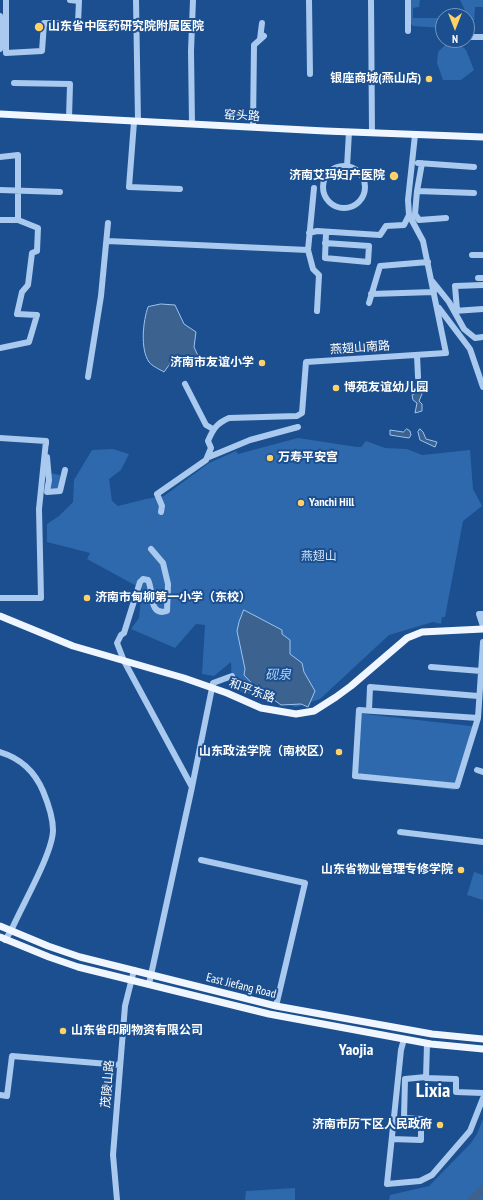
<!DOCTYPE html>
<meta charset="utf-8">
<style>
body{margin:0}
#map{position:relative;width:483px;height:1200px;overflow:hidden;background:#1b4f8f;font-family:"PT Sans Narrow",sans-serif}
canvas{display:block}
.north{position:absolute;left:435px;top:8px;width:40px;height:40px;box-sizing:border-box;background:#1b4f8f;border:1px solid #7695bc;border-radius:50%;rotate:180deg;font-size:11px;font-weight:700;line-height:16px;text-align:center;color:#fff}
.north::after{content:'';display:block;margin:auto;width:14px;height:18px;background:#ffd166;clip-path:polygon(50% 0,100% 100%,50% 72%,0 100%)}
</style>
<div id="map">
<canvas width="483" height="1200"></canvas>
<div class="north">N</div>
</div>
<script>
const ctx = document.querySelector('canvas').getContext('2d');
ctx.lineJoin = 'round';
function paint(path, color) {
  ctx.fillStyle = color;
  ctx.fill(path, 'evenodd');
}
function strokePath(path, color, width, dash) {
  ctx.strokeStyle = color;
  ctx.lineWidth = width;
  ctx.lineCap = dash ? 'butt' : 'round';
  ctx.setLineDash(dash || []);
  ctx.stroke(path);
}
function label(font, color, halo, rows, align = 'center') {
  ctx.font = font + ' "PT Sans Narrow","Noto Sans SC",sans-serif';
  ctx.lineWidth = 4;
  ctx.setLineDash([]);
  ctx.textBaseline = 'middle';
  ctx.strokeStyle = halo;
  ctx.fillStyle = color;
  for (const [text, x, y, turn = 0] of rows) {
    ctx.save();
    ctx.translate(x, y);
    ctx.rotate((+turn || 0) * Math.PI / 180);
    ctx.textAlign = isNaN(turn) ? turn : align;
    if (halo) ctx.strokeText(text, 0, 0);
    ctx.fillText(text, 0, 0);
    ctx.restore();
  }
}
const green = new Path2D(`
 M411,0H420L419,7L413,8V18H443V35L442,28L413,26L410,23Z
 M460,0H483V7H475L474,25H472Z
 M450,40H461V45L466,50L474,70L461,80H443L437,63L438,52Z
 M298,438L357,447H361L366,441L385,448L407,449L422,455L470,450L473,489L482,506L463,521L445,617H442L441,624L433,622L389,635L320,699L296,707L232,689L231,662L214,676L202,674L205,625L196,624L175,648L131,629L139,618L142,589L87,559L90,553L47,542V524L59,516L73,502L74,480L92,450L113,449L129,454L121,470L109,479L112,501L118,506L146,499L164,496L209,463L236,451L238,454Z
 M50,473L60,475L59,489H49Z
 M356,713L479,727L455,790L353,777Z
 M474,872L483,875V900L467,895Z
 M483,1119V1200H389L390,1195L429,1186L471,1143L477,1134Z
 M295,1188V1200H245L246,1191Z`);
const water = new Path2D(`
 M161,304L175,305L184,324L196,332L194,347L201,362L193,367L172,361L164,372C159,369 152,366 149,362C140,349 143,321 148,307Z
 M416,384L420,386L422,394L419,401L422,404V411L415,413L417,403L413,400L412,395L414,394Z
 M407,429L410,431L411,435L409,438L390,435V430L403,432Z
 M420,429L423,432L426,439L437,442L435,447L420,440L418,432Z
 M244,610L282,630V634L290,640V654L302,663L304,672L315,691L308,707L301,704L281,705L273,699L269,702L244,675L245,669L237,631L239,622Z`);
const river = new Path2D(`
 M472,1200L483,1189`);
const minor = new Path2D(`
 M6,0V53L42,51L44,23H78L79,1L70,0
 M136,0L138,121
 M309,0L310,74
 M371,0L372,133
 M0,16V49
 M408,31V0
 M441,31V37L443,39
 M467,37H483
 M260,39L262,23
 M14,83L70,84L69,118
 M134,122L129,187L180,189
 M192,124L191,51L193,0
 M253,127L254,45L264,36
 M0,157L18,155V220H0
 M418,163L474,167
 M422,163L417,191L474,193
 M323 187a21 21 0 1 1 42 0a21 21 0 1 1-42 0Z
 M347,167L349,132
 M0,190L60,192
 M417,191L415,214L419,220L446,218
 M309,233L317,231L380,235L386,226L404,225L409,215
 M107,241L308,250L314,188
 M325,243L369,246L368,262L325,258L326,233
 M308,250L313,269L319,275L317,311
 M472,255H483
 M478,278H483
 M433,282L449,302L464,329L475,338L483,337
 M371,294L434,292
 M369,303L380,266L428,262
 M439,308L470,349L483,387
 M457,310L455,286L483,285
 M454,311L483,309
 M0,348L29,342L37,315L17,314L22,292L28,285L32,253L37,251L38,228L18,220
 M417,355L418,377
 M88,377L101,296L108,223
 M185,384L206,425L213,429
 M0,438L46,441V444
 M47,457L49,480L47,492L60,491L65,470
 M209,457L250,440L298,427
 M161,512L162,506L157,494L206,460L211,448L208,441C213,429 217,423 229,418L297,416L302,413L306,362L446,353L423,241L409,215L408,200L415,135
 M0,598H41L39,509L46,441
 M483,614H479L483,626
 M431,667L481,671
 M369,710L370,687L478,696
 M478,718L359,710L355,776L457,786L478,718L483,642
 M0,752C20,758 35,772 43,791C48,803 53,816 53,830C53,853 21,907 11,931L5,940
 M477,770L483,772
 M192,787L213,683L232,676
 M400,832L483,842
 M201,860L305,883L276,1006
 M149,984L192,787L124,661L117,643L121,635L124,633L140,582L143,579L148,580C154,591 148,617 167,611L168,584L163,563L151,549
 M404,1039L401,1050L387,1184L420,1181L432,1175L470,1131L483,1098
 M427,1044L426,1078L456,1079V1092L483,1093
 M0,1095L7,1096L12,1056L120,1065
 M392,1139L421,1140V1119L404,1118L405,1079L426,1077
 M117,1200L113,1155L125,1006L134,970`);
const major = new Path2D(`
 M0,114L325,131L483,137
 M0,616L73,646L184,678L227,693L261,708L296,714L314,711L336,697L351,686L407,638L422,632L483,629
 M0,926L48,946L80,957L276,1006L432,1034L483,1039
 M0,937L49,957L78,967L269,1014L431,1044L483,1049`);
const markers = [
 [39,27,5,"#ffd166"],
 [429,79,4,"#ffd166"],
 [394,176,5,"#ffd166"],
 [262,363,4,"#ffd166"],
 [336,388,4,"#ffd166"],
 [270,458,4,"#ffd166"],
 [301,503,4,"#ffd166"],
 [87,598,4,"#ffd166"],
 [339,752,4,"#ffd166"],
 [461,870,4,"#ffd166"],
 [63,1031,4,"#ffd166"],
 [440,1125,4,"#ffd166"]
];
const poiNames = [
 ["山东省中医药研究院附属医院",48,27],
 ["银座商城(燕山店)",421,79,"right"],
 ["济南艾玛妇产医院",385,176,"right"],
 ["济南市友谊小学",254,363,"right"],
 ["博苑友谊幼儿园",344,388],
 ["万寿平安宫",278,458],
 ["Yanchi Hill",309,503],
 ["济南市甸柳第一小学（东校）",95,598],
 ["山东政法学院（南校区）",331,752,"right"],
 ["山东省物业管理专修学院",453,870,"right"],
 ["山东省印刷物资有限公司",71,1031],
 ["济南市历下区人民政府",432,1125,"right"]
];
const streetNames = [
 ["窑头路",242,116,3],
 ["燕翅山南路",360,348,-4],
 ["和平东路",252,691,20],
 ["East Jiefang Road",241,986,14],
 ["茂陵山路",108,1084,-85]
];
const parkNames = [
 ["燕翅山",319,557]
];
const waterNames = [
 ["砚泉",278,675]
];
const districtNames = [
 ["Yaojia",356,1050]
];
const townNames = [
 ["Lixia",433,1091]
];
paint(green, '#2e69ad');
paint(water, '#3c6290');
strokePath(water, '#9cc4f0', 1);
strokePath(river, '#3c6290', 9);
strokePath(minor, '#a9c9ee', 6);
strokePath(major, '#f0f6ff', 7);
for (const [x, y, r, color] of markers) {
  const dot = new Path2D();
  dot.arc(x, y, r, 0, 2 * Math.PI);
  ctx.fillStyle = color;
  ctx.fill(dot);
  strokePath(dot, '#1b4f8f', 1.5);
}
label('bold 12px', '#fff', '#1b4f8f', poiNames, 'left');
label('12px', '#fff', '#1b4f8f', streetNames);
label('12px', '#cfe3fa', '#1b4f8f', parkNames);
label('italic 13px', '#b5d3f5', '#1b4f8f', waterNames);
label('bold 16px', '#fff', '#1b4f8f', districtNames);
label('bold 20px', '#fff', '#1b4f8f', townNames);
</script>
